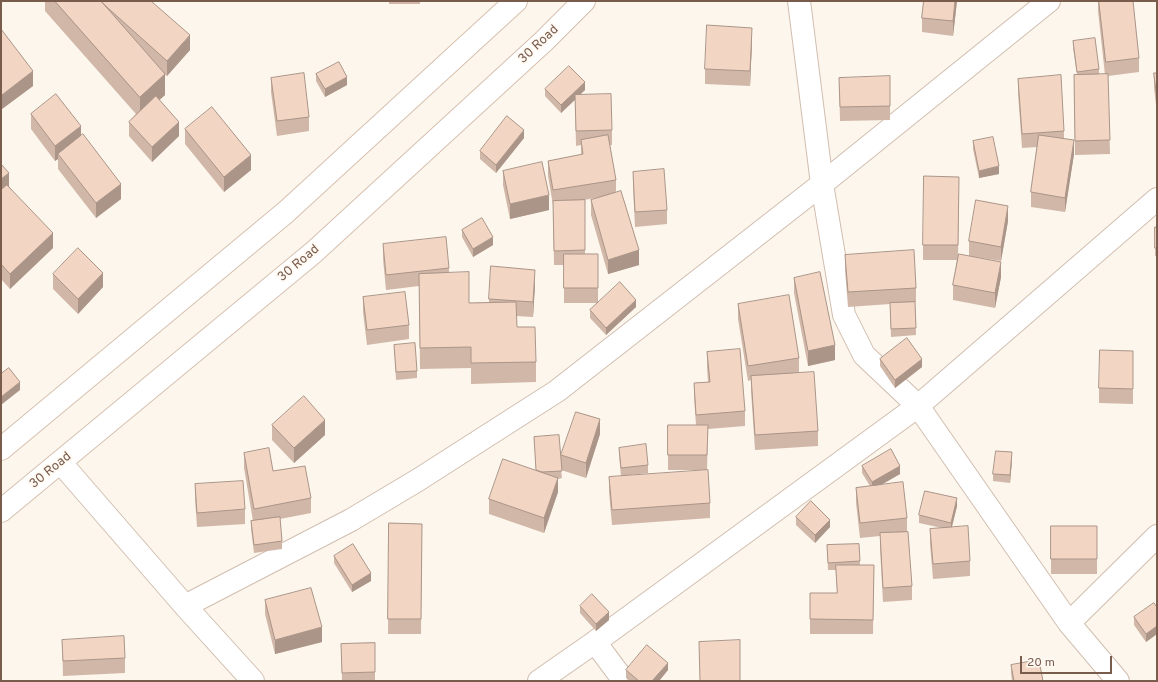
<!DOCTYPE html>
<style>
body{margin:0}
#map{position:relative;width:1158px;height:682px;overflow:hidden;background:#fdf6ec;font-family:Overpass,sans-serif}
canvas{display:block}
.frame{position:absolute;inset:0;border:2px solid #7a5c4d;pointer-events:none}
.scale{position:absolute;left:1020px;top:656px;width:92px;height:18px;box-sizing:border-box;border:2px solid #7a5c4d;border-top:0;padding-left:5px;font-size:12px;line-height:14px;white-space:nowrap;color:#7a5c4d;-webkit-text-stroke:3px #fffaf3;paint-order:stroke}
</style>
<div id="map">
<canvas width="1158" height="682"></canvas>
<div class="frame"></div>
<div class="scale">20 m</div>
</div>
<script>
const ctx = document.querySelector('canvas').getContext('2d');
ctx.lineJoin = 'round';
function strokePath(path, color, width, dash) {
  ctx.strokeStyle = color;
  ctx.lineWidth = width;
  ctx.lineCap = dash ? 'butt' : 'round';
  ctx.setLineDash(dash || []);
  ctx.stroke(path);
}
function paint(path, color) {
  ctx.fillStyle = color;
  ctx.fill(path, 'evenodd');
}
function label(font, color, halo, rows, align = 'center') {
  ctx.font = font + ' Overpass,sans-serif';
  ctx.lineWidth = 4;
  ctx.setLineDash([]);
  ctx.textBaseline = 'middle';
  ctx.strokeStyle = halo;
  ctx.fillStyle = color;
  for (const [text, x, y, turn = 0] of rows) {
    ctx.save();
    ctx.translate(x, y);
    ctx.rotate((+turn || 0) * Math.PI / 180);
    ctx.textAlign = isNaN(turn) ? turn : align;
    if (halo) ctx.strokeText(text, 0, 0);
    ctx.fillText(text, 0, 0);
    ctx.restore();
  }
}
const street = new Path2D(`
 M799,1L822,184L844,315L864,355L918,406L1069,623L1118,681
 M61,463L185,606L253,681
 M185,606L351,520L418,480L557,391L822,184L1049,1
 M1069,623L1157,536
 M595,642L624,681
 M539,681L595,642L918,406L1157,199`);
const secondary = new Path2D(`
 M1,449L286,212L516,1
 M1,511L314,252L544,41L584,1`);
const wall = new Path2D(`
 M45,1H151L190,50L167,76L165,75V95L159,100L179,136L152,162L129,136V122L136,114L45,11Z
 M389,1H420V4H389Z
 M924,1H957L953,36L922,32V18Z
 M1098,1H1133L1139,58V72L1108,76L1110,154L1075,155L1074,75H1077L1073,48V41L1099,69V75H1105L1098,11Z
 M1,29L33,86L2,109L1,108Z
 M752,42L750,86L705,84V69Z
 M1154,73H1157V113L1154,88Z
 M316,74L347,85L325,97L316,81Z
 M271,78L309,117V131L277,136L271,92Z
 M839,78L890,106V120L840,121Z
 M1018,79L1064,131V138L1074,154L1065,212L1031,207V192L1037,147L1022,148L1018,93Z
 M545,89L585,90L580,94L612,130V145H610L616,180V192L639,265L608,274L591,215V200L600,197L584,200H585V254H598V302L636,307L606,335L590,318V310L597,303H564V265H554L553,205L548,176V161L581,155V145L576,146L575,100L561,113L545,96Z
 M31,114L81,136L121,199L96,218L58,169V159L55,161L31,129Z
 M185,129L251,170L224,192L185,144Z
 M524,138L496,173L480,159V151Z
 M973,141L999,174L979,178L973,149Z
 M1,164L9,186L53,248L10,289L1,279Z
 M503,171L549,210L510,219L503,185Z
 M633,172L667,210V224L635,227L633,186Z
 M959,192L958,260L1001,277L995,308L953,300V285L957,260H923V245Z
 M1008,221L1001,261L969,256V241Z
 M1155,227H1157V256H1155Z
 M462,230L493,245L473,257L462,237Z
 M383,244L449,268V273L469,303L489,302V299L535,285L533,317L516,316L517,327L536,362V382L471,384V368L420,369L419,286L386,290L383,259Z
 M845,255L916,288V302H915L916,335L891,337L890,304L848,307L845,270Z
 M53,274L103,287L78,314L53,289Z
 M794,278L835,360L808,366L794,293Z
 M363,297L409,325V339L367,345L363,312Z
 M738,304L799,358V372L791,374L818,431V446L755,450L751,391V380L748,381L738,319Z
 M1,323L2,328V343H1Z
 M394,345L417,371V378L396,380Z
 M1133,351V404L1099,403V388Z
 M707,352L745,411V426L708,429L707,470H668V425H696L694,397V383L708,382L707,367Z
 M880,359L922,367L895,388L880,366Z
 M272,425L325,435L294,463L272,440Z
 M600,434L586,478L561,470L562,478L558,479V492L544,533L489,514V499L536,470L534,437L561,464V455Z
 M619,448L648,465V473L621,476L619,455Z
 M244,453L273,471L311,498V513L280,519L282,541V549L254,553L251,529V521H253L244,468Z
 M1012,460L1010,483L993,481V474Z
 M862,466L900,474L881,485L907,518V532L912,586V600L883,602L880,548V536L860,538L856,503V488L870,486L862,473Z
 M609,477L710,503V518L612,525L609,492Z
 M195,484L245,509V524L197,527L195,499Z
 M957,506L952,527L970,561V576L933,579L930,544V529L942,528L919,523V515Z
 M796,517L830,527L815,543L796,525Z
 M389,523L422,524L421,634H388Z
 M1051,526H1097V574H1051Z
 M859,544L860,565H874L873,634H810V593H837L836,570H828L827,545Z
 M334,556L371,581L352,592L334,563Z
 M265,600L322,642L275,654L265,614Z
 M580,606L609,620L596,631L580,613Z
 M1157,607V634L1146,642L1134,625V617Z
 M62,640L125,658V673L63,676Z
 M375,643V680H342L341,644Z
 M1011,665L1043,681H1012L1011,673Z
 M626,670H668L659,681H629L626,678Z`);
const shadedWall = new Path2D(`
 M955,1H957L953,36V21Z
 M752,28V42L750,86V71Z
 M190,35V50L167,76V61Z
 M33,71V86L2,109V95Z
 M165,74V95L140,118V97Z
 M347,77V85L325,97V89Z
 M585,82V90L561,113V105Z
 M179,122V136L152,162V147Z
 M81,126V141L58,154V159L55,161V146Z
 M524,130V138L496,173V165Z
 M1074,140V154L1065,212V198Z
 M251,155V170L224,192V177Z
 M999,166V174L979,178V171Z
 M9,173V188L1,194V179Z
 M121,184V199L96,218V203Z
 M549,195V210L510,219V204Z
 M1008,206V221L1001,261V247Z
 M53,233V248L10,289V274Z
 M493,237V245L473,257V249Z
 M639,250V265L608,274V260Z
 M1001,262V277L995,308V293Z
 M535,270V285L533,317V302Z
 M103,273V287L78,314V299Z
 M636,300V307L606,335V328Z
 M835,345V360L808,366V351Z
 M922,359V367L895,388V380Z
 M20,382V390L1,405V397Z
 M600,419V434L586,478V463Z
 M325,420V435L294,463V448Z
 M1012,452V460L1010,483V475Z
 M900,466V474L872,490V482Z
 M558,478V492L544,533V518Z
 M957,498V506L951,530V523Z
 M830,520V527L815,543V535Z
 M371,573V581L352,592V585Z
 M609,612V620L596,631V624Z
 M1157,626V634L1146,642V634Z
 M322,627V642L275,654V640Z
 M668,663V670L659,681H652Z`);
const building = new Path2D(`
 M55,1H101L165,74L140,97Z
 M101,1H151L190,35L167,61L109,9Z
 M924,1H955L953,21L922,18Z
 M1099,1H1133L1139,58L1106,62Z
 M707,25L752,28L750,71L705,69Z
 M1,29L33,71L2,95L1,94Z
 M1095,38L1099,69L1077,72L1073,41Z
 M339,62L347,77L325,89L316,74Z
 M569,66L585,82L561,105L545,89Z
 M304,73L309,117L277,121L271,78Z
 M1154,73H1157V98Z
 M1108,74L1110,140L1075,141L1074,75Z
 M1061,75L1064,131L1022,134L1018,79Z
 M890,76V106L840,107L839,78Z
 M56,94L81,126L55,146L31,114Z
 M611,94L612,130L576,131L575,95Z
 M156,96L179,122L152,147L129,122Z
 M212,107L251,155L224,177L185,129Z
 M507,116L524,130L496,165L480,151Z
 M83,134L121,184L96,203L58,154Z
 M608,135L616,180L553,190L548,161L583,154L581,140Z
 M1039,135L1074,140L1065,198L1031,192Z
 M993,137L999,166L979,171L973,141Z
 M542,162L549,195L510,204L503,171Z
 M1,164L9,173L1,179Z
 M664,169L667,210L635,212L633,172Z
 M924,176L959,177L958,245H923Z
 M7,185L53,233L10,274L1,264V190Z
 M621,191L639,250L608,260L591,200Z
 M585,200V250L554,251L553,201Z
 M976,200L1008,206L1001,247L969,241Z
 M482,218L493,237L473,249L462,230Z
 M1155,227H1157V248H1155Z
 M446,237L449,268L386,275L383,244Z
 M78,248L103,273L78,299L53,274Z
 M914,250L916,288L848,292L845,255Z
 M564,254H598V288H564Z
 M959,254L1001,262L995,293L953,285Z
 M491,266L535,270L533,302L489,299Z
 M469,272V303L516,302L517,327H535L536,362L471,363V347L420,348L419,274Z
 M820,272L835,345L808,351L794,278Z
 M620,282L636,300L606,328L590,310Z
 M405,292L409,325L367,330L363,297Z
 M789,295L799,358L748,366L738,304Z
 M915,302L916,328L891,329L890,303Z
 M907,338L922,359L895,380L880,359Z
 M415,343L417,371L396,372L394,345Z
 M740,349L745,411L696,415L694,383L710,382L707,352Z
 M1100,350L1133,351V389L1099,388Z
 M9,368L20,382L1,397V374Z
 M814,372L818,431L755,435L751,376Z
 M304,396L325,420L294,448L272,425Z
 M576,412L600,419L586,463L561,455Z
 M668,425H708L707,455H668Z
 M559,435L562,471L542,472L536,470L534,437Z
 M646,444L648,465L621,468L619,448Z
 M269,448L273,471L305,466L311,498L254,509L244,453Z
 M891,449L900,466L872,482L862,466Z
 M996,451L1012,452L1010,475L993,474Z
 M503,459L558,478L544,518L489,499Z
 M708,470L710,503L612,510L609,477Z
 M243,481L245,509L197,513L195,484Z
 M903,482L907,518L860,523L856,488Z
 M925,491L957,498L951,523L919,515Z
 M811,501L830,520L815,535L796,517Z
 M280,517L282,541L254,545L251,521Z
 M389,523L422,524L421,619H388Z
 M968,526L970,561L933,564L930,529Z
 M1051,526H1097V559H1051Z
 M908,532L912,586L883,588L880,533Z
 M353,544L371,573L352,585L334,556Z
 M859,544L860,561L828,563L827,545Z
 M836,565H874L873,620L810,619V593H837Z
 M311,588L322,627L275,640L265,600Z
 M592,594L609,612L596,624L580,606Z
 M1154,603L1157,607V626L1146,634L1134,617Z
 M124,636L125,658L63,661L62,640Z
 M740,640V681H700L699,642Z
 M375,643V672L342,673L341,644Z
 M647,645L668,663L652,681H639L626,670Z
 M1039,660L1043,681H1014L1011,665Z`);
const streetNames = [
 ["30 Road",539,45,-43],
 ["30 Road",299,264,-40],
 ["30 Road",51,471,-39]
];
strokePath(street, '#d1beb0', 24);
strokePath(secondary, '#d6c0b0', 24);
strokePath(street, '#fff', 22);
strokePath(secondary, '#fff', 22);
paint(wall, '#d1b7a8');
paint(shadedWall, '#aa9588');
paint(building, '#f3d5c3');
strokePath(building, '#aa9588', 1);
label('13px', '#7a5c4d', '#fffaf3', streetNames);
</script>
